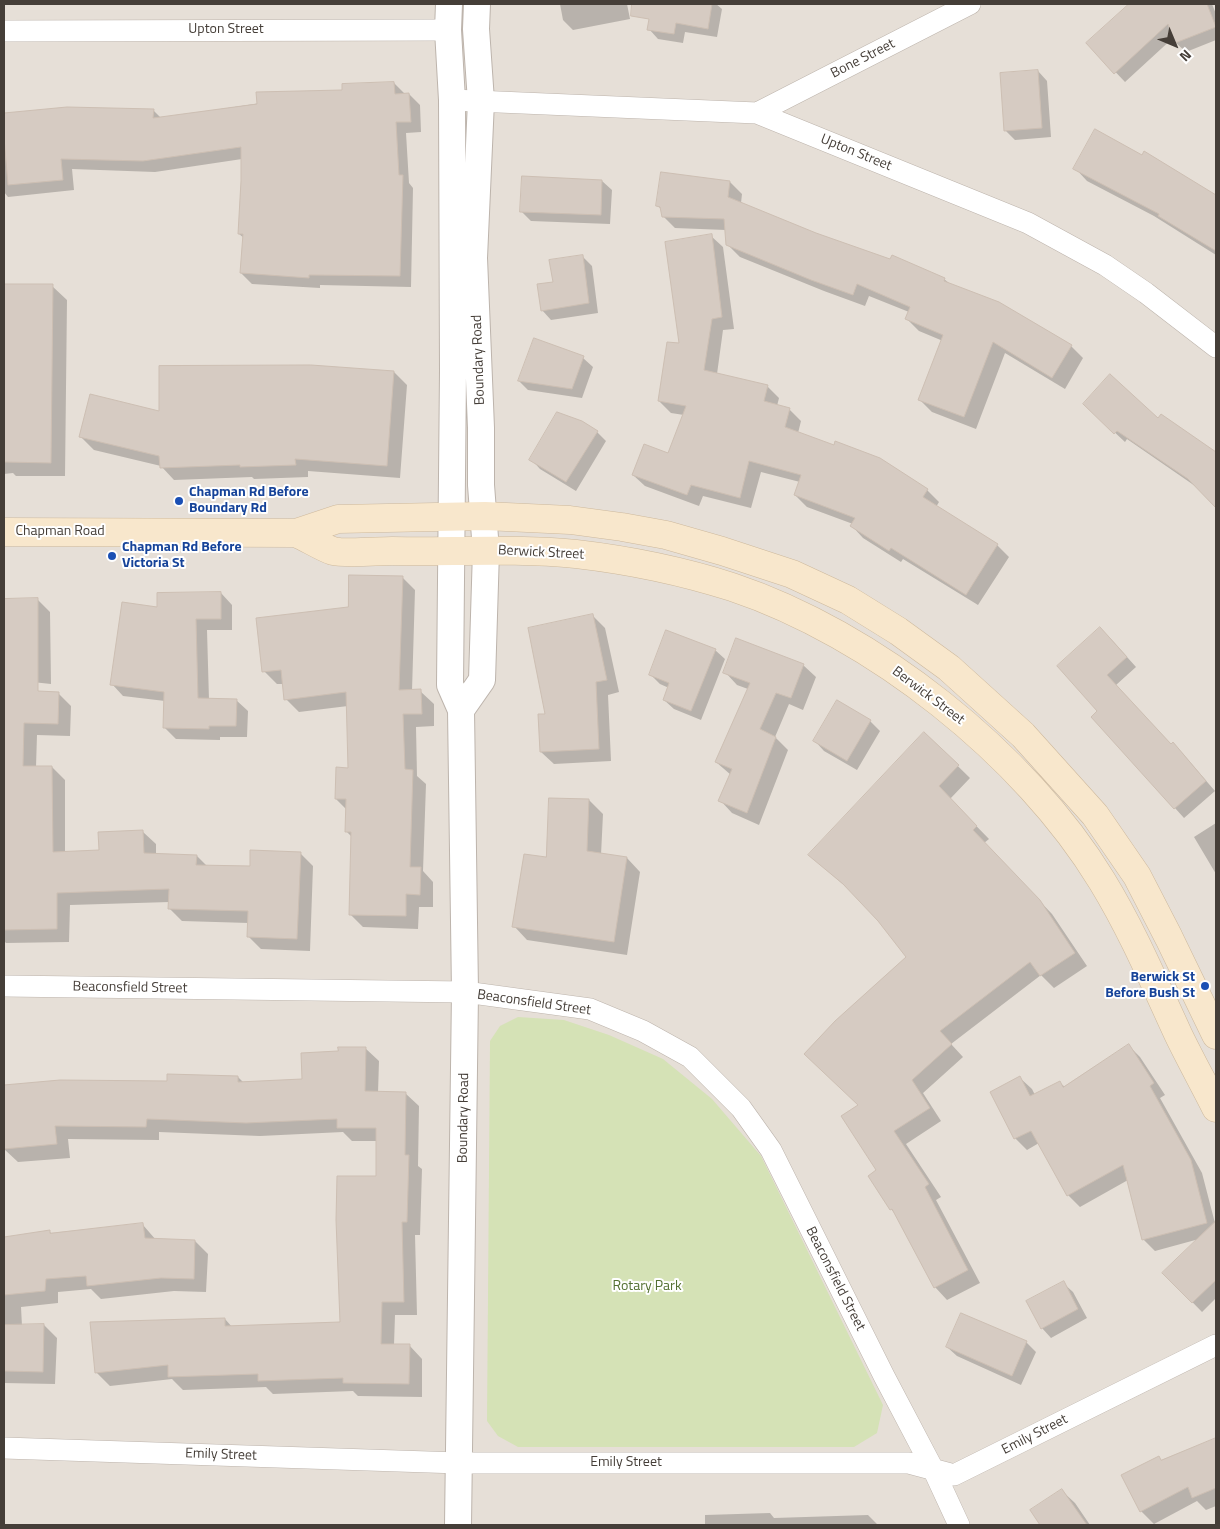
<!DOCTYPE html>
<style>
body{margin:0}
#map{position:relative;width:1220px;height:1529px;overflow:hidden;background:#f2eee9;font-family:"Titillium Web",sans-serif}
canvas{display:block}
.frame{position:absolute;inset:0;border:5px solid #453e38;pointer-events:none}
.north{position:absolute;left:1150px;top:20px;width:50px;height:50px;-webkit-text-stroke:4px #fff;paint-order:stroke;rotate:135deg;font-size:14px;font-weight:700;line-height:20px;text-align:center;color:#453e38}
.north::after{content:'';display:block;margin:auto;width:18px;height:22px;background:#453e38;clip-path:polygon(50% 0,100% 100%,50% 72%,0 100%)}
</style>
<div id="map">
<canvas width="1220" height="1529"></canvas>
<div class="frame"></div>
<div class="north">N</div>
</div>
<script>
const ctx = document.querySelector('canvas').getContext('2d');
ctx.lineJoin = 'round';
function paint(path, color) {
  ctx.fillStyle = color;
  ctx.fill(path, 'evenodd');
}
function strokePath(path, color, width, dash) {
  ctx.strokeStyle = color;
  ctx.lineWidth = width;
  ctx.lineCap = dash ? 'butt' : 'round';
  ctx.setLineDash(dash || []);
  ctx.stroke(path);
}
function label(font, color, halo, rows, align = 'center') {
  ctx.font = font + ' "Titillium Web",sans-serif';
  ctx.lineWidth = 4;
  ctx.setLineDash([]);
  ctx.textBaseline = 'middle';
  ctx.strokeStyle = halo;
  ctx.fillStyle = color;
  for (const [text, x, y, turn = 0] of rows) {
    ctx.save();
    ctx.translate(x, y);
    ctx.rotate((+turn || 0) * Math.PI / 180);
    ctx.textAlign = isNaN(turn) ? turn : align;
    if (halo) ctx.strokeText(text, 0, 0);
    ctx.fillText(text, 0, 0);
    ctx.restore();
  }
}
const residential = new Path2D(`
 M4,4H1216V1525H4Z`);
const green = new Path2D(`
 M518,1017L564,1020L609,1035L663,1059L712,1099L761,1156L883,1405L877,1433L854,1447H518L498,1436L487,1421L490,1041L500,1026Z`);
const shadow = new Path2D(`
 M560,4H627L630,19L573,30L563,20Z
 M653,4H716L722,9L717,37L685,32L683,43L658,39L649,29Z
 M1131,4L1134,7L1142,4H1212L1216,14V40L1186,52L1176,43L1174,37L1125,82L1088,43Z
 M1038,71L1047,81L1051,137L1015,140L1006,131Z
 M394,83L405,94H409L420,105L421,132L406,133L409,183L413,188L411,287L320,285V288L252,284L241,273L244,238L239,234L242,159L155,172L72,169L74,190L8,197L4,192V114L67,108L153,110L161,118Z
 M1144,153L1216,197V255L1154,216L1087,181L1075,168L1142,157Z
 M602,181L612,190L610,224L531,221L521,211Z
 M730,182L742,194L741,203L816,234L944,279L950,284L1071,346L1083,358L1065,389L1005,353L976,429L932,412L920,400L943,341L919,331L907,319L909,312L869,296L865,306L824,291L740,257L727,244L726,230L675,228L663,216L662,210L658,206Z
 M711,236L723,247L734,329L723,330L717,374L768,387L779,398L777,406L789,409L801,421L798,433L927,490L939,502L936,507L997,545L1009,557L978,605L903,559L901,562L863,538L852,526L853,524L807,507L795,495L800,482L761,472L751,508L703,496L699,506L645,486L633,475L669,454L684,415L671,413L659,401L681,345Z
 M582,256L592,266L598,313L551,320L542,310L554,283Z
 M4,286H52L67,300L65,476H16L13,473L4,474Z
 M534,339L583,358L593,367L582,398L528,390L519,381Z
 M394,372L407,385L400,478L308,471V477L254,479L252,477L174,480L161,466L94,450L81,437L160,413Z
 M1094,413L1158,420L1214,452L1216,454V506L1198,488L1127,439L1125,442Z
 M597,432L606,441L576,491L540,469L531,459Z
 M402,577L415,590L412,691H420L434,704V726L416,727L417,776L426,784L423,871L433,882V907H419L418,929L363,927L350,914L352,837L346,831L347,810L336,799L350,769L348,706L299,712L286,699L284,684H277L264,671L349,608Z
 M221,593L232,605V630H207L209,700H236L248,711L247,737H220V740L176,739L164,727L165,701L123,696L112,684L158,608Z
 M37,599L50,612L51,684L4,679V600Z
 M592,615L605,628L619,692L608,695L611,761L554,764L541,752L547,715Z
 M1110,638L1136,667L1116,685L1171,745L1182,753L1215,791L1184,818L1175,808L1099,711Z
 M715,650L725,659L701,720L674,709L664,700L669,688L660,684L650,674Z
 M803,665L816,677L803,710L789,704L775,737L788,750L759,825L732,813L720,800L731,775L716,762L748,689L737,685L725,672Z
 M33,692L58,693L71,706L70,736L37,735L36,767H52L65,780V853L100,851L143,832L156,844V855L197,856L207,866L251,868L300,853L313,866L310,951L261,949L248,936L249,923L182,921L169,908L170,902L70,905L69,942L6,943L4,941V693Z
 M838,702L870,721L880,731L857,770L824,751L815,741Z
 M924,733L970,778L950,799L989,839L984,843L1052,914L1087,966L1054,988L1041,975L951,1044L963,1057L923,1093L941,1121L906,1144L941,1197L936,1200L980,1283L947,1300L935,1287L897,1216L891,1209L878,1171L860,1105L907,957L879,920L854,894L810,855Z
 M589,800L603,814L601,855L627,858L640,872L627,955L527,940L514,926L547,858Z
 M1216,823V874L1194,837Z
 M1129,1046L1140,1057L1165,1095L1160,1098L1202,1173L1216,1227V1298L1202,1312L1164,1273L1199,1239L1155,1251L1143,1239L1128,1180L1080,1207L1068,1195L1039,1143L1027,1150L1015,1138L1020,1078L1032,1089L1035,1095L1060,1083L1065,1087Z
 M365,1048L379,1061L378,1093H405L419,1106L418,1166L422,1169L420,1235H415L417,1315H395L394,1345H409L422,1359V1397L358,1396L353,1391L273,1394L266,1387L183,1390L172,1379L110,1386L96,1372L225,1319L232,1327L341,1324L377,1178V1141H352L343,1132L260,1136L159,1132V1140L68,1139L70,1158L18,1162L4,1149V1086L60,1081L168,1082L238,1077L244,1083L304,1080L339,1052Z
 M143,1225L156,1240L195,1241L208,1254L206,1292L174,1291L101,1299L91,1289L58,1292V1303L21,1307L22,1326L44,1325L57,1338L55,1384L4,1383V1238L50,1232L52,1234Z
 M1063,1283L1073,1292L1087,1318L1051,1338L1042,1328Z
 M1026,1342L1036,1352L1021,1385L957,1356L947,1347Z
 M1216,1439V1506L1206,1510L1197,1501L1154,1524L1141,1511L1159,1458L1162,1461Z
 M1062,1491L1075,1503L1090,1525H1042L1032,1511Z
 M770,1513L774,1518L868,1515L878,1525H705V1515Z`);
const building = new Path2D(`
 M632,4H712L708,29L676,23L674,34L647,30L649,19L631,16Z
 M1129,4H1207L1216,27L1175,43L1168,24L1114,74L1086,43Z
 M1038,70L1042,128L1004,131L1000,73Z
 M394,82L395,94L409,93L411,122H396L399,175H403L400,276L309,275V278L240,273L243,234H238L241,181V147L143,161L61,159L63,180L8,185L4,138V113L67,107L154,109L153,118L257,104L256,92L342,90V84Z
 M1095,129L1142,155L1144,151L1216,195V251L1158,216L1159,214L1073,169Z
 M661,172L730,181L728,197L816,233L890,259L892,255L945,278L944,281L999,302L1072,345L1052,378L993,342L964,417L918,400L943,335L905,319L910,307L857,284L853,295L811,280L726,245L724,219L662,217L660,207L656,206Z
 M522,176L602,180L601,215L520,212Z
 M712,234L722,317L712,319L704,370L768,385L764,401L790,408L785,427L834,445L835,441L880,458L928,489L923,497L998,544L966,595L891,548L889,551L850,526L855,518L794,495L801,475L749,461L740,498L691,485L687,495L632,475L644,444L668,453L686,406L658,401L667,342L679,343L665,242Z
 M583,255L589,303L541,311L537,284L553,282L549,260Z
 M4,284H53L51,463L4,462Z
 M534,338L584,356L572,389L518,381Z
 M311,365L394,371L387,466L295,459L296,465L240,467V465L160,468L159,456L79,437L90,394L159,411V366Z
 M1110,374L1158,418L1161,414L1216,452V508L1188,479L1117,431L1114,434L1083,404Z
 M557,412L582,421L598,431L566,482L529,460Z
 M349,575L403,576L399,690L421,689L422,714H403L405,769L413,770L410,867H421L420,895L406,894V916L349,915L351,832H345L346,799H335L336,767L348,768L346,692L284,700L281,670L262,672L256,618L348,607Z
 M221,592V619H196L198,698L237,699L236,726H209V729L163,728L164,692L110,685L122,602L157,607V593Z
 M38,598V691L59,692L58,724L24,723L23,766H52L53,852L99,850L98,832L143,830L144,853L197,855L196,865L250,866V850L301,852L297,939L247,937L248,911L168,909L169,889L57,893V929L4,930V599Z
 M593,614L607,680L596,682L599,749L540,752L538,714H545L528,628Z
 M1100,627L1127,657L1107,675L1171,744L1173,742L1206,781L1174,809L1091,717L1097,711L1057,666Z
 M666,630L716,649L691,711L663,700L669,683L649,675Z
 M736,638L804,664L791,698L776,693L760,729L776,737L747,813L718,801L732,769L715,762L750,683L723,673Z
 M837,700L871,720L847,761L813,741Z
 M924,732L959,765L939,786L977,826L973,830L1040,900L1075,953L1040,976L1030,962L940,1031L952,1044L912,1080L930,1108L894,1131L929,1184L925,1187L968,1270L934,1288L892,1209L890,1210L868,1176L876,1170L841,1116L858,1105L804,1054L835,1021L906,957L878,921L843,884L808,855Z
 M549,798L589,799L587,851L627,857L614,942L512,927L524,854L546,857Z
 M1129,1044L1154,1083L1150,1086L1191,1160L1207,1223L1142,1240L1123,1165L1067,1196L1031,1131L1014,1139L990,1092L1020,1076L1030,1096L1060,1081L1063,1087Z
 M338,1047H366L365,1091L406,1092L405,1155H409L407,1222H402L404,1302H382L381,1344H410L409,1384L343,1383V1378L258,1381V1374L168,1377V1365L95,1373L90,1322L225,1318V1326L340,1322L336,1220L337,1176H376V1128H337V1119L246,1123L147,1119L146,1127L55,1126L57,1144L4,1149V1085L60,1080L167,1081V1074L238,1076V1082L302,1079L301,1053L338,1051Z
 M1216,1221V1280L1192,1303L1162,1273Z
 M143,1223L145,1238L195,1240L194,1279L161,1278L87,1286L86,1276L46,1279L45,1291L4,1295V1237L50,1230V1233Z
 M1064,1281L1078,1309L1041,1329L1026,1301Z
 M961,1313L1027,1341L1012,1376L946,1347Z
 M44,1324L43,1372L4,1371V1325Z
 M1216,1438V1488L1192,1498L1188,1487L1140,1512L1121,1475L1159,1456L1161,1460Z
 M1062,1489L1087,1525H1040L1030,1510Z`);
const minor = new Path2D(`
 M4,31L448,30
 M452,100L757,113L1028,223L1105,265L1146,293L1216,347
 M757,113L970,4
 M4,986L465,992L590,1009L643,1031L690,1057L741,1108L771,1150L884,1376L934,1471L959,1525
 M4,1448L459,1463H909L954,1475L1216,1345`);
const tertiary = new Path2D(`
 M449,4L448,30L452,100L453,371L450,685L461,710L465,992L458,1525
 M461,710L482,680L486,551L481,485V428L474,258L481,101L476,29L477,4`);
const secondary = new Path2D(`
 M4,532L296,533L338,519L485,516L570,520L622,527L666,535L722,551L792,574L848,600L898,631L949,668L1023,735L1095,815L1137,876L1169,938L1216,1035
 M296,533C308,538 321,547 333,551C345,554 378,551 392,551C454,552 515,548 576,554C628,560 682,571 732,587C873,634 1025,754 1102,881C1132,930 1154,982 1178,1034C1190,1059 1204,1084 1216,1108`);
const markers = [
 [179,501,5,"#1a4fb4"],
 [112,556,5,"#1a4fb4"],
 [1205,986,5,"#1a4fb4"]
];
const streetNames = [
 ["Upton Street",226,30],
 ["Bone Street",863,59,-27],
 ["Upton Street",856,153,22],
 ["Boundary Road",479,360,-92],
 ["Chapman Road",60,532],
 ["Berwick Street",541,553,3],
 ["Berwick Street",928,696,37],
 ["Beaconsfield Street",130,988,1],
 ["Beaconsfield Street",534,1003,8],
 ["Boundary Road",464,1118,-89],
 ["Beaconsfield Street",835,1279,63],
 ["Emily Street",1035,1435,-27],
 ["Emily Street",221,1455,2],
 ["Emily Street",626,1463]
];
const transitNames = [
 ["Chapman Rd Before",189,493],
 ["Boundary Rd",189,509],
 ["Chapman Rd Before",122,548],
 ["Victoria St",122,564],
 ["Berwick St",1195,978,"right"],
 ["Before Bush St",1195,994,"right"]
];
const parkNames = [
 ["Rotary Park",647,1287]
];
paint(residential, '#e6dfd7');
paint(green, '#d5e2b6');
paint(shadow, '#0003');
paint(building, '#d6cbc2');
strokePath(building, '#cdbfb3', 1);
strokePath(minor, '#bdb4ac', 22);
strokePath(tertiary, '#bdb4ac', 28);
strokePath(secondary, '#cdb99d', 29);
strokePath(minor, '#fff', 21);
strokePath(tertiary, '#fff', 26);
strokePath(secondary, '#f8e7cc', 28);
for (const [x, y, r, color] of markers) {
  const dot = new Path2D();
  dot.arc(x, y, r, 0, 2 * Math.PI);
  ctx.fillStyle = color;
  ctx.fill(dot);
  strokePath(dot, '#fff', 2);
}
label('14px', '#453e38', '#fff', streetNames);
label('bold 14px', '#164399', '#fff', transitNames, 'left');
label('14px', '#537031', '#fff', parkNames);
</script>
